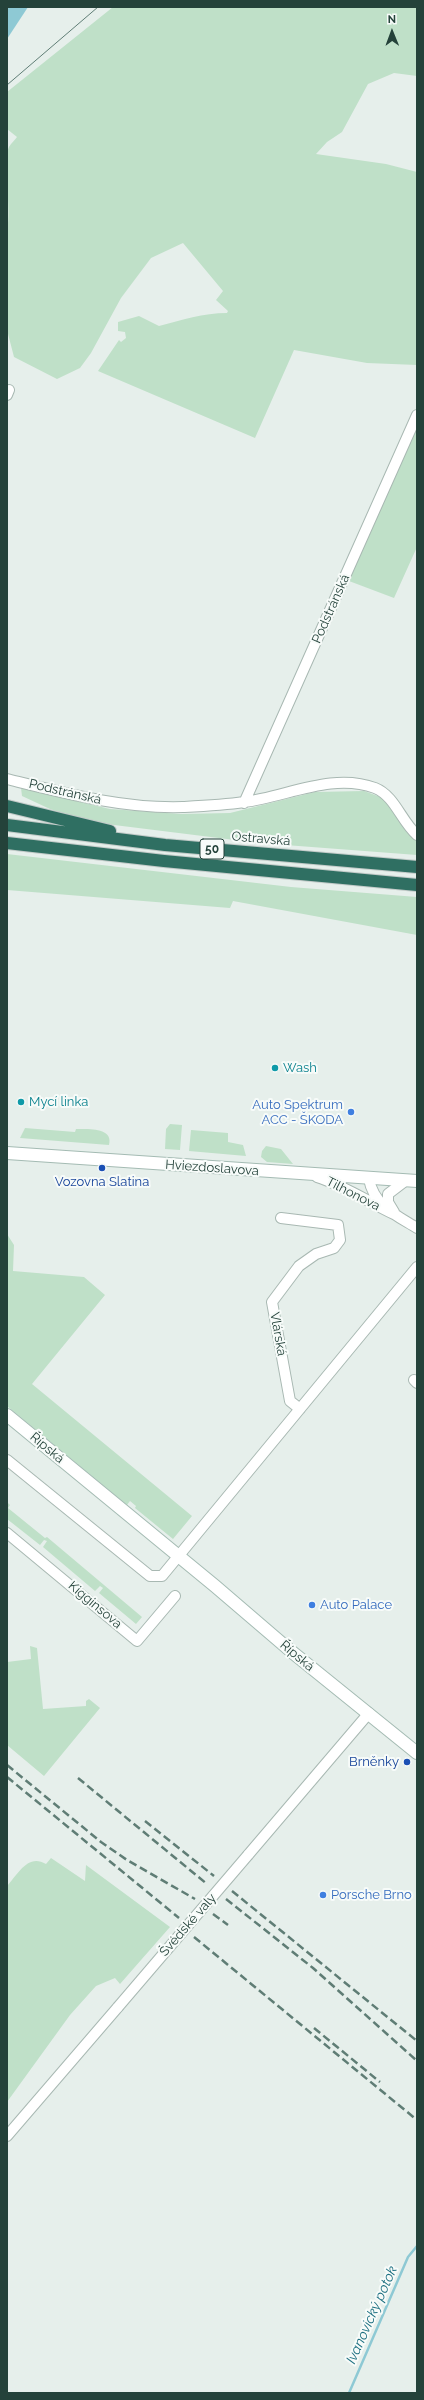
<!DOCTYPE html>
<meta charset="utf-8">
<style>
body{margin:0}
#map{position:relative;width:424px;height:2400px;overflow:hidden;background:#e6efeb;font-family:Raleway,sans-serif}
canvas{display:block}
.frame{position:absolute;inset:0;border:8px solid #24423a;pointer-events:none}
.north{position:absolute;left:372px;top:12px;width:40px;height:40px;-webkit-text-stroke:3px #f7fbf9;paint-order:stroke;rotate:359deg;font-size:11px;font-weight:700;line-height:16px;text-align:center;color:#24423a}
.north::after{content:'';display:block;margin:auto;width:14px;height:18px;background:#24423a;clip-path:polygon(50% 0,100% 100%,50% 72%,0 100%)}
</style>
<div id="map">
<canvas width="424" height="2400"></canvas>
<div class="frame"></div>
<div class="north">N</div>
</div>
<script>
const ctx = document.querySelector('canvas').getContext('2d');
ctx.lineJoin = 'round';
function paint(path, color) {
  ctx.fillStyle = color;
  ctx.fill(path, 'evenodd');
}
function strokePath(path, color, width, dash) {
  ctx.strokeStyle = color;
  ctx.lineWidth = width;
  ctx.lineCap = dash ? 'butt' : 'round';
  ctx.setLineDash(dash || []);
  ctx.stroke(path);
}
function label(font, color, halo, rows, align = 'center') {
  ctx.font = font + ' Raleway,sans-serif';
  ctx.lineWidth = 4;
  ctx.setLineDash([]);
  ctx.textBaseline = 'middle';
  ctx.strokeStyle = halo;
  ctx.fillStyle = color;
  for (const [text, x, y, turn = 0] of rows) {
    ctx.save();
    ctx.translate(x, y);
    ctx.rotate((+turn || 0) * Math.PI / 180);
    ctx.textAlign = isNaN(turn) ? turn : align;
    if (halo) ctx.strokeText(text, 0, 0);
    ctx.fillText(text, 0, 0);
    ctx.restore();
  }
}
const green = new Path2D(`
 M113,7H417V76L394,73L368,84L342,132L327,142L316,154L386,164L417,172V365L367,363L294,350L255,438L98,371L119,340L121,342L126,338L125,332L118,331V322L139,316L159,326C182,320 203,313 227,313L228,311L216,300L223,291L183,243L151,258L121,298L91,353L80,368L57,379L14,357L7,330V230C12,211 2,159 9,147C11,143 15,140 17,137L7,129V92Z
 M417,424V547L394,598L349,581Z
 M21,788L110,809L181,814L230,813L315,792L364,791L386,799L417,838V855L259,843L90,822L50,809L22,796Z
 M7,854L291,887L417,897V935L233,901L230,908L7,890Z
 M170,1124L182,1125L180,1150L165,1149L166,1129Z
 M25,1128L75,1132L76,1129C87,1129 114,1127 109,1145L20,1138Z
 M191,1130L228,1133V1142L243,1145L246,1156L189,1151Z
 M266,1146L281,1149L293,1164L267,1162L261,1157L262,1151Z
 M7,1234L14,1245L13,1271L84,1277L105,1295L32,1384L192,1516L173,1539L135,1508L136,1506L130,1501L127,1505L7,1406Z
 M7,1502L10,1505L8,1508L45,1538L47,1537L142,1617L136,1624L99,1593L103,1588L100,1586L95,1591L43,1547L47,1541L44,1540L40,1545L7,1519Z
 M30,1646L37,1648L43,1709L86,1706V1701L89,1699L100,1708L44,1776L7,1745V1662L31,1659Z
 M51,1858L85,1881L86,1865L170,1927L120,1984L115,1978L96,1986L70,2015L7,2102V1886C18,1874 28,1853 46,1864Z`);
const water = new Path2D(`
 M7,7H28L7,39Z`);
const stream = new Path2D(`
 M349,2393L408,2257L417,2246`);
const street = new Path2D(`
 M7,395L9,390
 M7,779C64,793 124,809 183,807C203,806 224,805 244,802C286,797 332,772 375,788C395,796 401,821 417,835
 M244,803L417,415
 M317,1177C345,1186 370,1203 396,1215
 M369,1179C374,1206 396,1215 417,1228
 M394,1212L388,1202V1194L405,1181
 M281,1218L338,1225L340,1240L334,1248L316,1254L299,1266L272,1302L290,1401L300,1409
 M414,1380L417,1383
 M7,1460L150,1576H162L417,1267
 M7,1533L137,1641L175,1596
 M248,1855L369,1713
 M7,2136L118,2007`);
const secondary = new Path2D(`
 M7,1153L417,1181
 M7,1415L215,1586L292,1652L417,1753`);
const highway = new Path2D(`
 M7,806L110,831
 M7,825L165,845L417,867
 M7,843L164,861L417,885`);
const tram = new Path2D(`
 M7,85L98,7`);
const rail = new Path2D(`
 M7,1765L101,1842L127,1860L195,1899
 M7,1777L179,1918
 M78,1778L207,1884
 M145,1821L214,1876
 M232,1891L417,2041
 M226,1899L313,1968L416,2060
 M213,1914L228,1925
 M194,1937L417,2120
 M314,2028L380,2082`);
const streetBridge = new Path2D(`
 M118,2007L248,1855`);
const markers = [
 [275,1068,4,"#0f9aa8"],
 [21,1102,4,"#0f9aa8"],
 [351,1112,4,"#3f7fe0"],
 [102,1168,4,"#1a4fb4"],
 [312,1605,4,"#3f7fe0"],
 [407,1762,4,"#1a4fb4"],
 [323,1895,4,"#3f7fe0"]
];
const shields = [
 [212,849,24]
];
const shieldNames = [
 ["50",212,849]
];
const streetNames = [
 ["Podstránská",331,609,-66],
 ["Podstránská",65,792,13],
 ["Ostravská",261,839,5],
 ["Hviezdoslavova",212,1168,4],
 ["Tilhonova",353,1194,27],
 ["Vlárská",278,1334,80],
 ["Řípská",47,1448,40],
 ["Kigginsova",95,1605,40],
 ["Řípská",297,1656,40],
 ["Švédské valy",188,1925,-49]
];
const cultureNames = [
 ["Wash",283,1068],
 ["Mycí linka",29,1102]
];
const shopNames = [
 ["Auto Spektrum",343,1105,"right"],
 ["ACC - ŠKODA",343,1120,"right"],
 ["Auto Palace",320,1605],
 ["Porsche Brno",331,1895]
];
const transitNames = [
 ["Vozovna Slatina",102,1182],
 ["Brněnky",399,1762,"right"]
];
const waterNames = [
 ["Ivanovický potok",372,2315,-66]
];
paint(green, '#bfe0c8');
paint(water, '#8ec9d4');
strokePath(stream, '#8ec9d4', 2.5);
strokePath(street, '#a8b8b2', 12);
strokePath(secondary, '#a4bbb3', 14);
strokePath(highway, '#c2cac8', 14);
strokePath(street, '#fff', 10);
strokePath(secondary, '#fff', 12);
strokePath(highway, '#2f6f62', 12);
strokePath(tram, '#5f7d75', 1);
strokePath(rail, '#5f7d75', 2.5, [8, 4]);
strokePath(streetBridge, '#a8b8b2', 12, []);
strokePath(streetBridge, '#fff', 10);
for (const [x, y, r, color] of markers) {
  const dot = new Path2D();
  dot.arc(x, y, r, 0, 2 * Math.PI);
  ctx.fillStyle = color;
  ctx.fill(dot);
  strokePath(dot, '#f7fbf9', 1.5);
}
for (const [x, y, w] of shields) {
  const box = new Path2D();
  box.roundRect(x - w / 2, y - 10, w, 20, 3);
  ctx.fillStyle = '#f7fbf9';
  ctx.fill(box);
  strokePath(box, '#24423a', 1);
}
label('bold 12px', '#24423a', null, shieldNames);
label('13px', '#24423a', '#f7fbf9', streetNames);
label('13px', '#0d838f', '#f7fbf9', cultureNames, 'left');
label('13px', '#366cbe', '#f7fbf9', shopNames, 'left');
label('13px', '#164399', '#f7fbf9', transitNames);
label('italic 14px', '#1c6f80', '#f7fbf9', waterNames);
</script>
